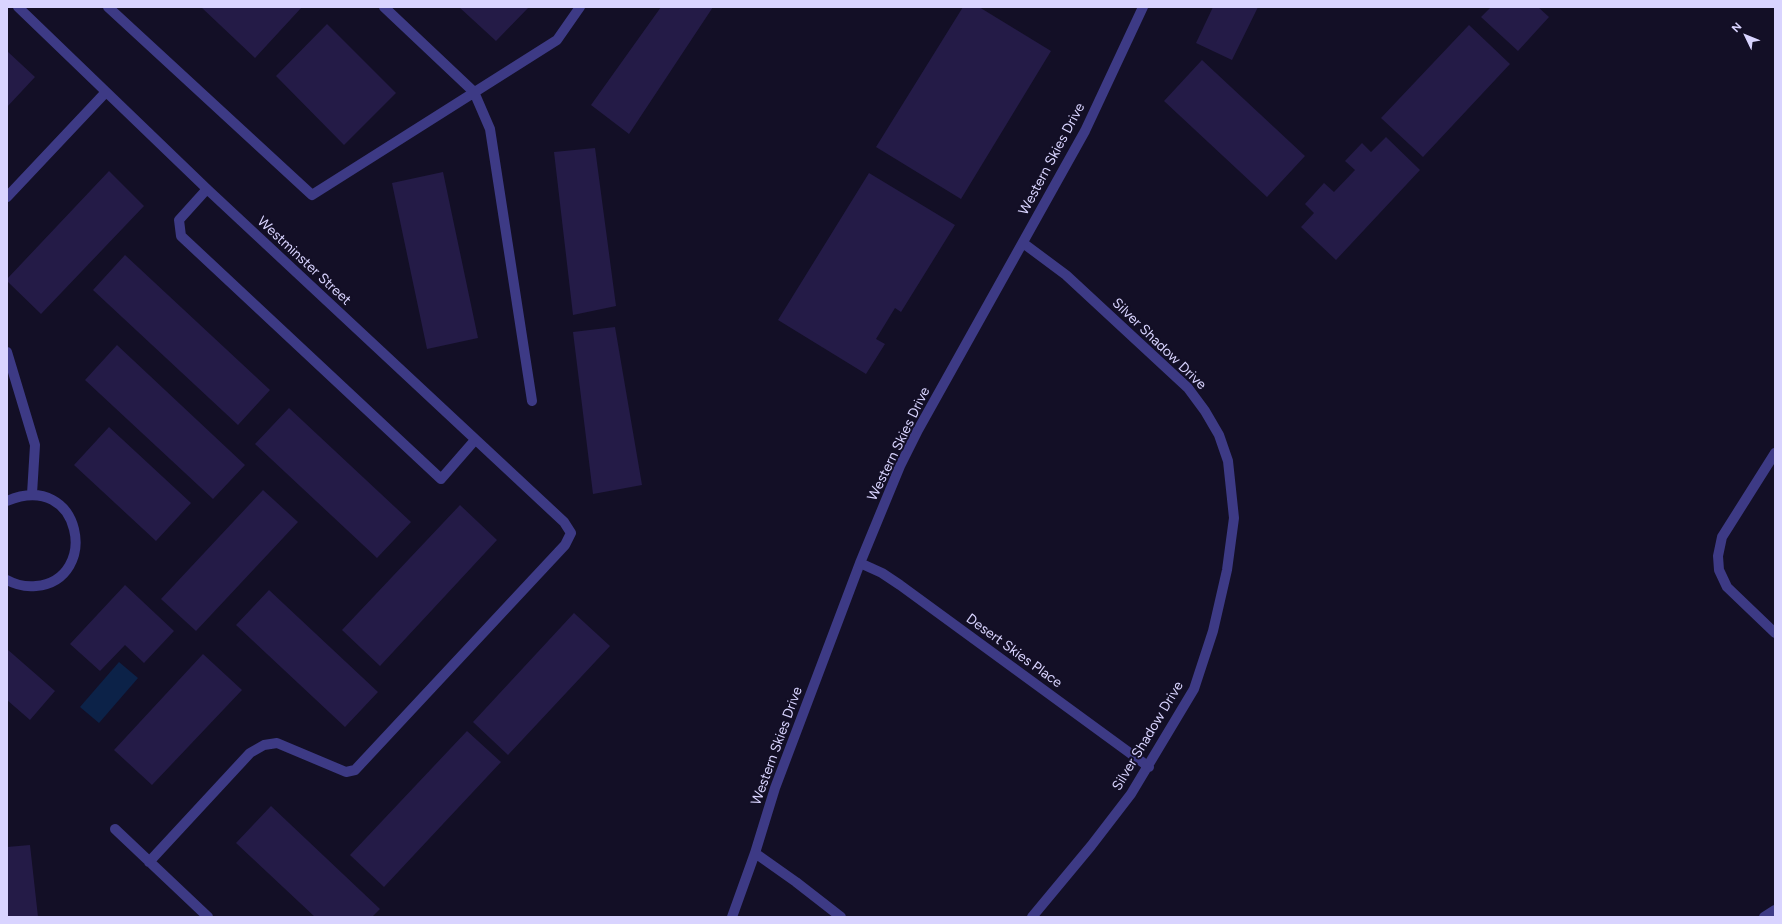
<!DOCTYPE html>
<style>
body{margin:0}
#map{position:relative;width:1782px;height:924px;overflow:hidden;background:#130f26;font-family:Figtree,sans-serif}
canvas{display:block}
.frame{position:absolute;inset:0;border:8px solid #d9d4ff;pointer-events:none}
.north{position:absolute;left:1726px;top:16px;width:40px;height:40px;-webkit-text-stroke:3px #130f26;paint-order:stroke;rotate:313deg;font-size:11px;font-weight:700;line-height:16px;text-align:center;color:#d9d4ff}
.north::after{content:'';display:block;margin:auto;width:14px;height:18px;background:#d9d4ff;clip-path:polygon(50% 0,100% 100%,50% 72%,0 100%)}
</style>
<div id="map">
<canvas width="1782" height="924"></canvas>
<div class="frame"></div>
<div class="north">N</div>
</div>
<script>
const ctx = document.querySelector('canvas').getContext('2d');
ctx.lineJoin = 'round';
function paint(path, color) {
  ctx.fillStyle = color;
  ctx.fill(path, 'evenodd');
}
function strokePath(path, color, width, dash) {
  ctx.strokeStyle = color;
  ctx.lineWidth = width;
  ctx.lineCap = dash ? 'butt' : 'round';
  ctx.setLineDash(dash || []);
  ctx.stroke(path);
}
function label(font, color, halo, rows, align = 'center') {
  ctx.font = font + ' Figtree,sans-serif';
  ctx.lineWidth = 4;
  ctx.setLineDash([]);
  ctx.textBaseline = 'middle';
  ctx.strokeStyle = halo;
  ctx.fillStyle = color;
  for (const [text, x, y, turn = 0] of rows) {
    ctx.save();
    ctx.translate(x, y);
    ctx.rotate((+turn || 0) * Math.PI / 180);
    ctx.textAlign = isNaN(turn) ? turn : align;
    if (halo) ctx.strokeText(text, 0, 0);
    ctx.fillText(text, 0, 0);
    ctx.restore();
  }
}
const water = new Path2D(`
 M119,662L138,678L99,723L80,707Z`);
const building = new Path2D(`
 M201,7H302L255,58Z
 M459,7H529L496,41Z
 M661,7H713L629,134L591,105Z
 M963,7H979L1051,51L961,199L876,147Z
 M1213,7H1258L1232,60L1196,43Z
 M1491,7H1538L1549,17L1518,51L1481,17Z
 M327,24L396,93L344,145L276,76Z
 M1469,25L1510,64L1423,157L1381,118Z
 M7,51L35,77L7,107Z
 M1202,60L1305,156L1267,197L1164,101Z
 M1386,137L1420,170L1336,260L1301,227L1314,213L1305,204L1324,183L1334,192L1355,170L1345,161L1362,143L1371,152Z
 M595,148L616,306L573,315L554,152Z
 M109,171L144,206L41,314L7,281V279Z
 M443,172L478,338L427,349L392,183Z
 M869,173L955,225L901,312L895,308L876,339L885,344L866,374L778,320Z
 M125,255L270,390L238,425L93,290Z
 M615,327L642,485L593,494L573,332Z
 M117,345L245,465L213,499L85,380Z
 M289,408L411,522L377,558L255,444Z
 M109,427L191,503L156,541L74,465Z
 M263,490L298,522L196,631L161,599Z
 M460,505L497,540L380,666L342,630Z
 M125,585L174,631L144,663L125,645L100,671L70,644Z
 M269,590L378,692L345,727L236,625Z
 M574,613L610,646L508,755L473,722Z
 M7,649L55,691L30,720L7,700Z
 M203,654L242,690L152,785L114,750Z
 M467,731L501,762L384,887L350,855Z
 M271,806L380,909L372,917H315L236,843Z
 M30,845L38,917H7V847Z`);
const minor = new Path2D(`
 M18,7L207,189L564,522L571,533L565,545L355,770L346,772L277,743L264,745L250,753L149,862
 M108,7L312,195L557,40L580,7
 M384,7L474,92L490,129L532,401
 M207,189L179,220L181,236L441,479L475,440
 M7,197L106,92
 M1023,243L1066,275L1188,388L1205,411L1219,435L1228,461L1234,518L1227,570L1213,631L1194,689L1131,794L1091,846L1032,917
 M7,352L35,445L32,494
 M1775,453L1722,537L1718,556L1719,570L1727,587L1775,633
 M7,501C82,469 101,580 36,586C26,587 16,585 7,580
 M860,563L882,573L900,585L1149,767
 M115,829L208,917
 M755,853L796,882L841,917
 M732,917L755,853L775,788L860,563L900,466L918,430L1085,131L1143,7
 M1764,917L1775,910`);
const streetNames = [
 ["Western Skies Drive",1052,159,-62],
 ["Westminster Street",304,261,43],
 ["Silver Shadow Drive",1159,344,44],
 ["Western Skies Drive",899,444,-64],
 ["Desert Skies Place",1014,651,36],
 ["Silver Shadow Drive",1148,736,-59],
 ["Western Skies Drive",777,746,-70]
];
paint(water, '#0c2248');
paint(building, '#241b47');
strokePath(minor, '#3d3a85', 10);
label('14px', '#d9d4ff', '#130f26', streetNames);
</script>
